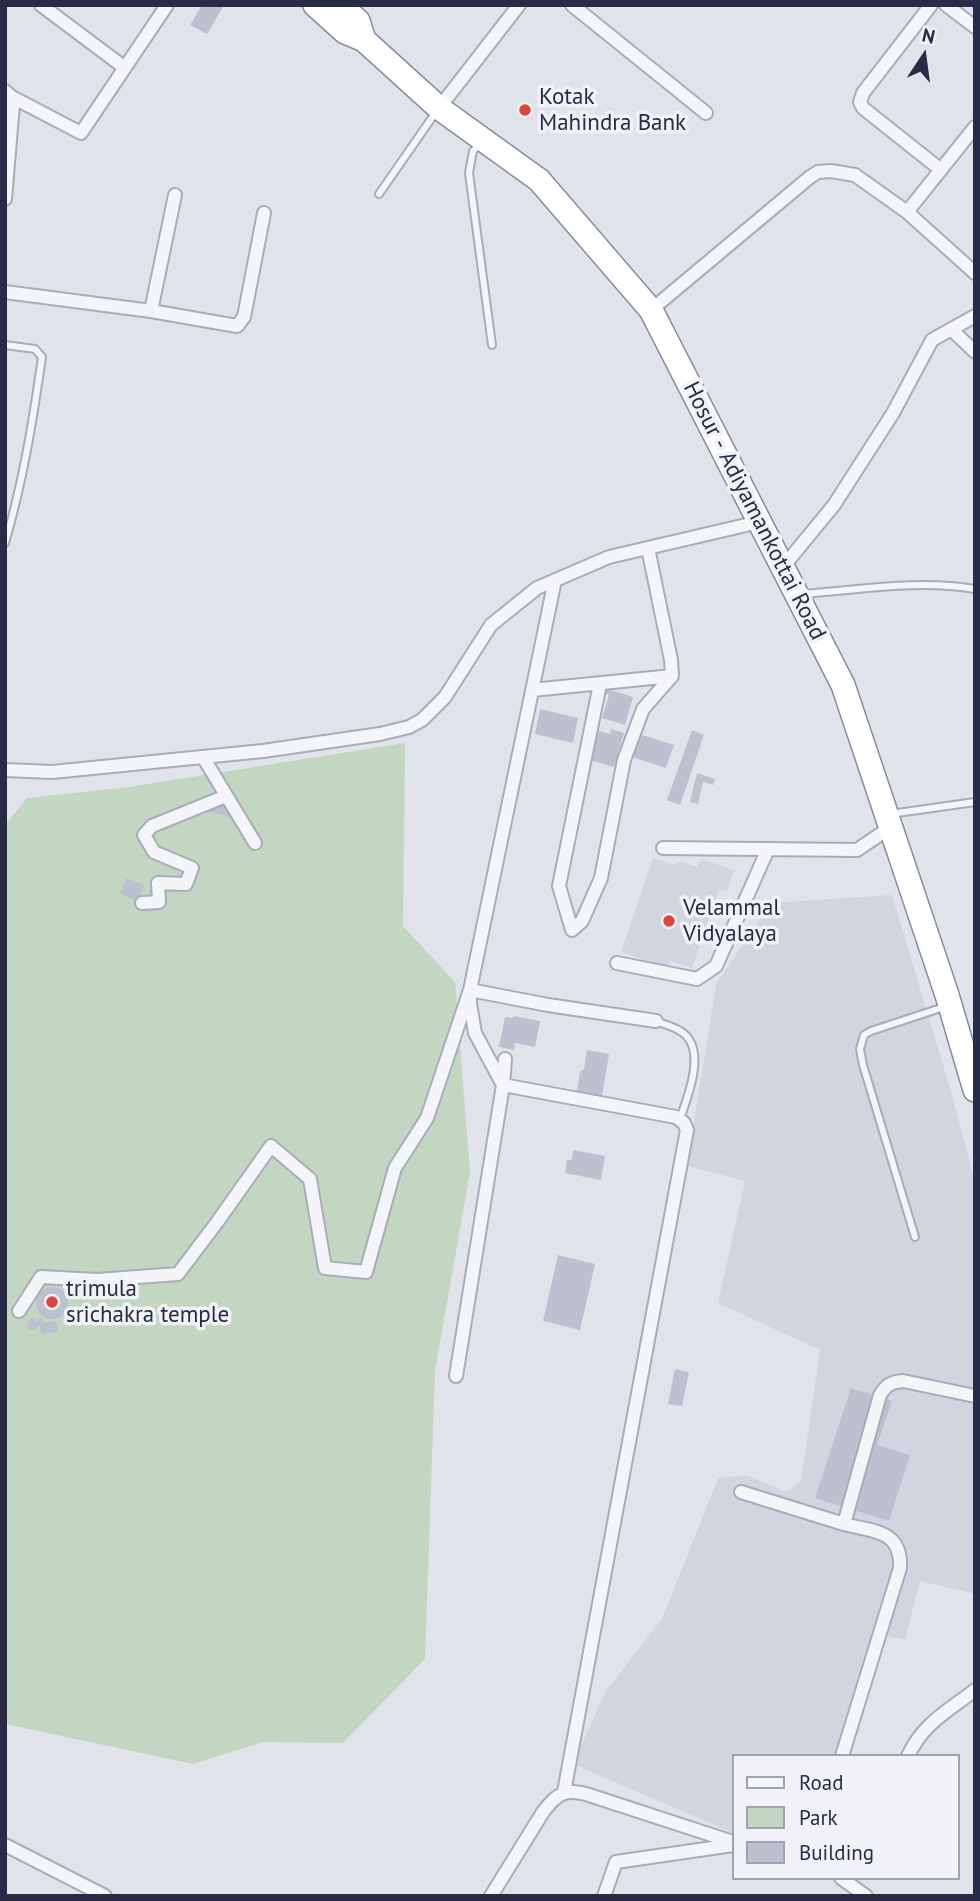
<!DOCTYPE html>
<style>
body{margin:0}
#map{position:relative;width:980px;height:1901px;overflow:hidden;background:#e1e3eb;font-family:"PT Sans",sans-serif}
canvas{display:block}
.frame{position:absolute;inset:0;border:7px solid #272b45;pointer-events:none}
.legend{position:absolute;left:732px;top:1754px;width:228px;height:126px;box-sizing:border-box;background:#f1f2f8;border:2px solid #a0a2b0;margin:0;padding:9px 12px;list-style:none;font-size:21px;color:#272b45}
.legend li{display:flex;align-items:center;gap:14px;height:35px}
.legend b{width:35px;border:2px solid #a0a2b0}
.north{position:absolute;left:889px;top:21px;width:70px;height:70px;-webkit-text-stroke:5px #f1f2f8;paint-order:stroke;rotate:13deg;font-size:19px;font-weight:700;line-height:28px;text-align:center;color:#272b45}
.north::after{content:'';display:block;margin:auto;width:24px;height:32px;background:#272b45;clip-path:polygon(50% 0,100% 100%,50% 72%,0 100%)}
</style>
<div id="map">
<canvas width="980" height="1901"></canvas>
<div class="frame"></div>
<ul class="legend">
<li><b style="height:9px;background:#f4f5f9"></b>Road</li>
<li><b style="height:19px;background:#c2d6c1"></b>Park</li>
<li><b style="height:19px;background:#bdc0cf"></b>Building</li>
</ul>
<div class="north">N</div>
</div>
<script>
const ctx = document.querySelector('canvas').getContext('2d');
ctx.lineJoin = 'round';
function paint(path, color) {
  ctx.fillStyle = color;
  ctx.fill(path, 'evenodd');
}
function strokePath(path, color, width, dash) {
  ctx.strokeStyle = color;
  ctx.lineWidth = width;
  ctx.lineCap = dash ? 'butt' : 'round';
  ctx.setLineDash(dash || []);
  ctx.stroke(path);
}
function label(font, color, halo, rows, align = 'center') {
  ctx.font = font + ' "PT Sans",sans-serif';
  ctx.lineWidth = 7;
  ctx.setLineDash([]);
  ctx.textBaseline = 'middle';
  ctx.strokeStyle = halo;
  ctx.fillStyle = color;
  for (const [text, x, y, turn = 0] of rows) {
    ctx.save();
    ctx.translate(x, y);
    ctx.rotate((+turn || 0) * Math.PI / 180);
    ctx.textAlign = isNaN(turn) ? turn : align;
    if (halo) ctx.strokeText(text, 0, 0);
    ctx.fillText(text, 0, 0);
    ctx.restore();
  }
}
const built = new Path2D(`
 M653,858L674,865L680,861L697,867L701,859L734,870L727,891L719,889L692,968L670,961L667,968L621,952Z
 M892,895L950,1088L975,1181V1594L920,1581L905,1640L887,1636L850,1756H733V1833L573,1764L605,1692L662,1619L718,1478L747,1475L786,1492L801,1481L820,1350L718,1303L745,1181L687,1166L716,984L771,903Z`);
const green = new Path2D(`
 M405,743L403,926L455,982L470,1172L435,1371L425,1659L343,1743L263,1742L193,1764L5,1724V825L27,798L129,787Z`);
const building = new Path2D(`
 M202,5H224L207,34L190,25Z
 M605,688L633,697L625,725L602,718L609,695L604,693Z
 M540,709L578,718L573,743L535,734Z
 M611,729L624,733L614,767L590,760L599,731L610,734Z
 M692,730L704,735L680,805L667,800Z
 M636,733L674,745L666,768L629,756Z
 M697,773L715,779L713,785L703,782L698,804L690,802Z
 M216,793L235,798L229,817L210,811Z
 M126,878L144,885L138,901L120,894Z
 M514,1016L540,1021L535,1047L515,1043L514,1050L499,1047L505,1017L512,1018Z
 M587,1050L609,1054L602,1096L577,1092L580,1072L584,1069Z
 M573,1150L605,1156L601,1180L565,1173L567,1160H572Z
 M558,1255L595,1264L580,1330L543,1321Z
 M36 1303a16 16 0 1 1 32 0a16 16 0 1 1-32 0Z
 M33,1318L37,1321L41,1318L44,1321L41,1323L56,1321L58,1332L41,1334L40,1324L33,1331L26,1327L29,1324L27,1322Z
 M675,1369L689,1372L682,1406L668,1404Z
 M851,1388L892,1401L877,1445L910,1455L889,1521L815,1498Z`);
const lane = new Path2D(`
 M480,144L473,151L469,173L492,345
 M379,194L436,112
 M5,345L35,349L42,357C33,420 23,482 5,543
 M802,594C859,590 918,579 975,589
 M890,814L975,802
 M656,1021C668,1026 684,1029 690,1041C702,1061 687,1099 680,1119
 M915,1237L863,1065L860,1049L864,1035L871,1031L944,1007`);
const street = new Path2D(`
 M41,5L125,68
 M572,5L706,113
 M931,5L863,93L860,102L863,108L941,170
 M946,5L975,27
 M5,91L12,97L13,104L5,199
 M12,97L81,133L167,5
 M439,108L519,5
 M907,212L975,127
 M5,292L151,311L237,326L244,317L264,213
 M651,310L810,177L818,172L831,171L855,175L907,212L975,273
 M151,311L175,195
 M951,329L975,352
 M783,567L834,505L893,413L932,340L975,316
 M555,580L470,990V1004L475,1033L503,1085L676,1117L684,1123L687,1130L564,1792
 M600,684L559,886L572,930L582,921L601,878L624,760L643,709L672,676L671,660L648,548
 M532,690L672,676
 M203,757L255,843
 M5,770L52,772L263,751L380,734L409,727L422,720L445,697L491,625L537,588L609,557L759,522
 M663,848L857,850L891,827
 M142,903L159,902L158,883L186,884L192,868L154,852L144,835L152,826L226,796
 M617,963L697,979L716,966L768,849
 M19,1311L41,1277L97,1280L178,1274L218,1221L271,1146L310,1179L325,1268L366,1272L395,1168L427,1118L470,990L548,1005L656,1021
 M456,1376L503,1085L505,1059
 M741,1492L844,1524
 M842,1756L900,1568C902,1530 874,1532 844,1524L880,1395C886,1385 891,1382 903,1381L975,1396
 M908,1756C923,1723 948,1711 975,1690
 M5,1845L105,1896
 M841,1878L866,1896
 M491,1896L543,1812C557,1793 566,1788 589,1795L733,1842
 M604,1896L616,1862L733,1845`);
const highway = new Path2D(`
 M315,5L345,32L364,40L439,108L539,180L651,310L843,685L947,995L975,1090
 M340,5L358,21L364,40`);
const markers = [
 [525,110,7,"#dd4739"],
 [669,921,7,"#dd4739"],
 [52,1302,7,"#dd4739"]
];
const poiNames = [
 ["Kotak",539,97],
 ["Mahindra Bank",539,123],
 ["Velammal",683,908],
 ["Vidyalaya",683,934],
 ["trimula",66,1289],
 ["srichakra temple",66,1315]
];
const streetNames = [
 ["Hosur - Adiyamankottai Road",754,511,63]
];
paint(built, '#d2d5e0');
paint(green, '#c2d6c1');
paint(building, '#bdc0cf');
strokePath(lane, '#a9acb9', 10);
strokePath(street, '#a9acb9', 16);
strokePath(highway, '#878ba4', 26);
strokePath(lane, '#f4f5f9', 6);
strokePath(street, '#f4f5f9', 12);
strokePath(highway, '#fff', 23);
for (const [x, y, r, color] of markers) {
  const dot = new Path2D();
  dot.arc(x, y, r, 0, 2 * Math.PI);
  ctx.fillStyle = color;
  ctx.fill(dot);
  strokePath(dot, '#f1f2f8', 2.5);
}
label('23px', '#272b45', '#f1f2f8', poiNames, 'left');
label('23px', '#272b45', '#f1f2f8', streetNames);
</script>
